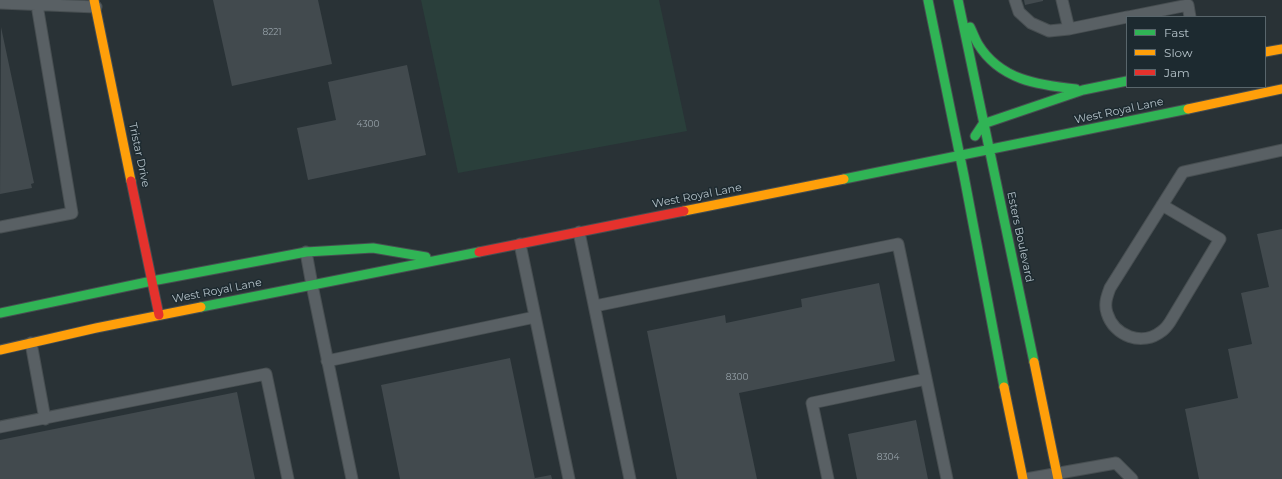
<!DOCTYPE html>
<style>
body{margin:0}
#map{position:relative;width:1282px;height:479px;overflow:hidden;background:#293236;font-family:Montserrat,sans-serif}
canvas{display:block}
.legend{position:absolute;left:1126px;top:16px;width:140px;height:72px;box-sizing:border-box;background:#1d2a30;border:1px solid #59666c;margin:0;padding:5px 7px;list-style:none;font-size:12px;color:#b3c0c7}
.legend li{display:flex;align-items:center;gap:8px;height:20px}
.legend b{width:20px;border:1px solid #59666c}
</style>
<div id="map">
<canvas width="1282" height="479"></canvas>
<ul class="legend">
<li><b style="height:5px;background:#30b455"></b>Fast</li>
<li><b style="height:5px;background:#ff9f0a"></b>Slow</li>
<li><b style="height:5px;background:#e5322d"></b>Jam</li>
</ul>
</div>
<script>
const ctx = document.querySelector('canvas').getContext('2d');
ctx.lineJoin = 'round';
function paint(path, color) {
  ctx.fillStyle = color;
  ctx.fill(path, 'evenodd');
}
function strokePath(path, color, width, dash) {
  ctx.strokeStyle = color;
  ctx.lineWidth = width;
  ctx.lineCap = dash ? 'butt' : 'round';
  ctx.setLineDash(dash || []);
  ctx.stroke(path);
}
function label(font, color, halo, rows, align = 'center') {
  ctx.font = font + ' Montserrat,sans-serif';
  ctx.lineWidth = 3;
  ctx.setLineDash([]);
  ctx.textBaseline = 'middle';
  ctx.strokeStyle = halo;
  ctx.fillStyle = color;
  for (const [text, x, y, turn = 0] of rows) {
    ctx.save();
    ctx.translate(x, y);
    ctx.rotate((+turn || 0) * Math.PI / 180);
    ctx.textAlign = isNaN(turn) ? turn : align;
    if (halo) ctx.strokeText(text, 0, 0);
    ctx.fillText(text, 0, 0);
    ctx.restore();
  }
}
const green = new Path2D(`
 M421,0H659L687,131L458,173Z`);
const building = new Path2D(`
 M213,0H318L332,64L232,86Z
 M1024,0H1043V1L1025,5Z
 M1,27L34,183L31,184L32,188L0,194Z
 M407,65L426,155L308,180L297,128L336,120L328,82Z
 M1282,229V479H1199L1185,409L1238,398L1228,349L1252,344L1241,293L1269,287L1257,234Z
 M879,283L895,361L739,393L757,479H677L647,331L725,315L726,323L802,307L801,299Z
 M510,358L535,479H400L381,385Z
 M237,392L255,479H0V440Z
 M916,420L928,479H857L848,434Z
 M551,475L552,479H535V478Z`);
const lane = new Path2D(`
 M1015,0L1019,12L1031,23L1049,31L1069,29L1127,17
 M1062,0L1069,29
 M0,3L96,7
 M1128,17L1188,5L1190,17
 M1162,205L1220,239L1170,322C1168,325 1165,329 1162,331C1142,347 1114,336 1107,313C1104,304 1107,296 1110,288L1183,172L1282,150
 M0,227L72,213L37,5
 M579,232L630,479
 M520,244L569,479
 M306,252L312,285L352,479
 M595,306L898,244L947,479
 M31,343L45,419
 M327,361L535,317
 M0,427L266,374L288,479
 M828,479L812,403L926,379
 M1026,479L1116,463L1132,479`);
const fast = new Path2D(`
 M928,0L964,176L1004,387
 M958,0L1034,362
 M970,27C973,33 975,39 978,44C1000,80 1038,85 1076,89
 M975,136L983,124L1083,90L1127,81
 M844,179L1188,109
 M201,307L479,252
 M0,313L152,281L306,252L373,248L426,257`);
const slow = new Path2D(`
 M94,0L131,181
 M1265,52L1282,49
 M1188,109L1282,89
 M684,211L844,179
 M0,350L96,328L201,307
 M1034,362L1058,479
 M1004,387L1023,479`);
const jam = new Path2D(`
 M131,181L159,315
 M479,252L684,211`);
const numberNames = [
 ["8221",272,32],
 ["4300",368,124],
 ["8300",737,377],
 ["8304",888,457]
];
const streetNames = [
 ["West Royal Lane",1119,111,-12],
 ["Tristar Drive",139,155,78],
 ["West Royal Lane",697,196,-11],
 ["Esters Boulevard",1020,237,78],
 ["West Royal Lane",217,291,-11]
];
paint(green, '#2a3f3b');
paint(building, '#424a4e');
strokePath(lane, '#474e51', 13);
strokePath(fast, '#474e51', 11);
strokePath(slow, '#474e51', 11);
strokePath(jam, '#474e51', 11);
strokePath(lane, '#596064', 11);
strokePath(fast, '#30b455', 9);
strokePath(slow, '#ff9f0a', 9);
strokePath(jam, '#e5322d', 9);
label('9px', '#97a2a9', null, numberNames);
label('11px', '#b3c0c7', '#1d2a30', streetNames);
</script>
